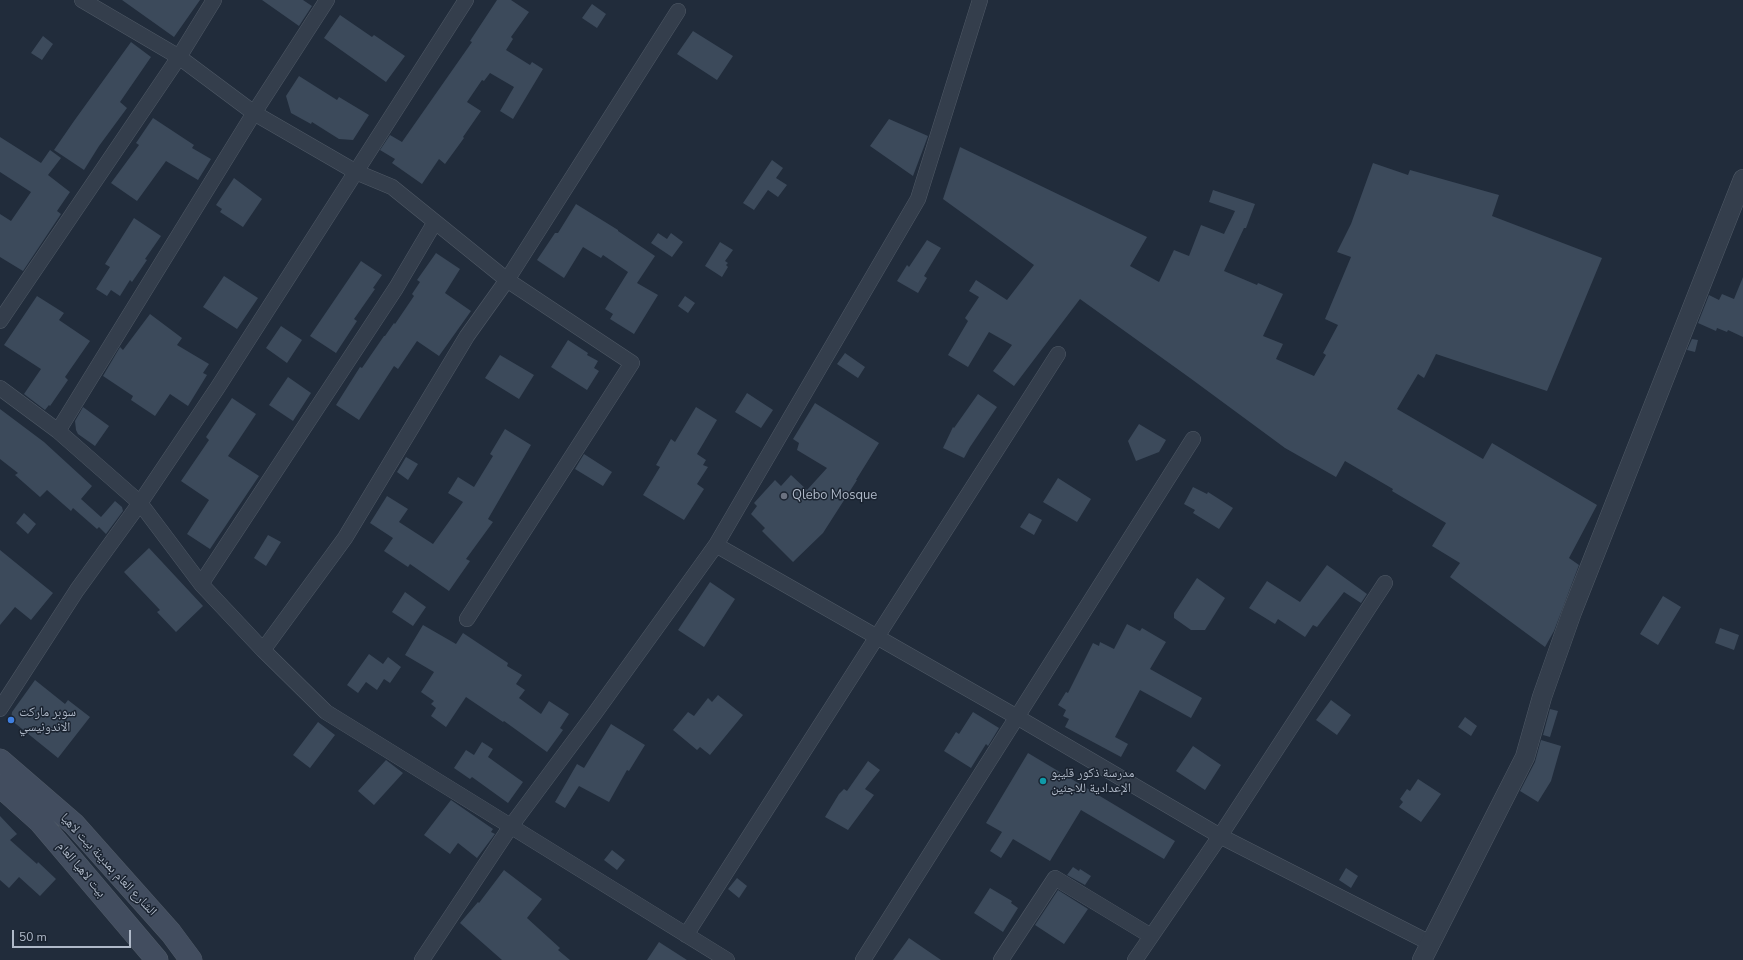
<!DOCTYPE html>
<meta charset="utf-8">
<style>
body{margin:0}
#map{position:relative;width:1743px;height:960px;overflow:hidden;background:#212c3b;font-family:"Nunito Sans",sans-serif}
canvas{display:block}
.scale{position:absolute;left:12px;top:930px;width:119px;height:18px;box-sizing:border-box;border:2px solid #afb9c8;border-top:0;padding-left:5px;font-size:12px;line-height:14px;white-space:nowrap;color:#afb9c8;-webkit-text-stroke:3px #1a2330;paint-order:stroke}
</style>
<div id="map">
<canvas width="1743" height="960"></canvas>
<div class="scale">50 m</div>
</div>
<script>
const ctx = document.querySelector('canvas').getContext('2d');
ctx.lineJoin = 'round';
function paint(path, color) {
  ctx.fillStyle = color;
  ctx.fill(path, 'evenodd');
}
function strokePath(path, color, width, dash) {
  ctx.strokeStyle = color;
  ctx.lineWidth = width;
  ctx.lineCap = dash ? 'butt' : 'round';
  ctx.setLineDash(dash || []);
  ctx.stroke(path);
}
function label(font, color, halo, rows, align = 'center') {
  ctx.font = font + ' "Nunito Sans","Noto Naskh Arabic",sans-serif';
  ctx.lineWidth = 3;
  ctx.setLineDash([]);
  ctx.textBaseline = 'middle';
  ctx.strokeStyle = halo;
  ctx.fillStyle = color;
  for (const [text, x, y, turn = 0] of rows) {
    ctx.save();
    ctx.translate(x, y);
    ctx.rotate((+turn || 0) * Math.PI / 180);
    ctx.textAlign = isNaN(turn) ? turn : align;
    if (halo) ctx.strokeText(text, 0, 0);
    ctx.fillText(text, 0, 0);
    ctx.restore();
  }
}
const building = new Path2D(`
 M122,0H200L174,37Z
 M262,0H303L312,6L299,26Z
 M497,0H511L529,12L511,37L513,39L506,50L530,65L532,62L543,69L513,119L500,111L514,87L490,73L484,81L482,80L467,102L481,111L463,137L464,138L445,164L439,159L422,184L392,163L395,159L380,150L390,135L402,142L472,42L470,41Z
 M592,4L606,14L597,28L582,18Z
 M340,15L372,37L374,35L405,56L386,82L324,38Z
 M693,31L733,56L717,80L677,54Z
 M43,36L53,44L42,60L31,53Z
 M131,42L151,57L120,102L127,108L99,146L84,170L54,150L74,121Z
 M299,76L337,100L339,97L369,115L353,140L339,139L312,122L311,124L291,113L286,96Z
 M153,118L194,145L192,148L211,159L198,180L166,161L137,201L111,183L139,145L136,143Z
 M889,119L928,136L913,176L870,146Z
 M0,137L41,163L50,150L61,158L48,175L70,192L57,211L61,214L23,271L0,257V214L11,221L31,192L0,172Z
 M960,147L1147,237L1130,266L1159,282L1174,250L1189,256L1201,225L1224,234L1235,211L1209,202L1213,190L1255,204L1246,228H1244L1224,271L1257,285L1258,283L1283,294L1263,336L1283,344L1276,359L1314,376L1326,355L1323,353L1338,325L1325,319L1351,257L1337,252L1351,224L1373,163L1408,175L1410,170L1499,195L1492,216L1602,258L1547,391L1436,354L1424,378L1418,374L1397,409L1483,459L1492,443L1597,505L1569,558L1579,565L1554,631L1545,647L1450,577L1460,563L1432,546L1446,523L1392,491L1393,489L1345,461L1336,477L1285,448L1190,378L1080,299L1014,386L993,371L1012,345L989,332L968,367L948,355L968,321L965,318L979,297L969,291L976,280L1007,300L1034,265L943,199Z
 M772,160L783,168L776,178L787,185L778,197L768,190L754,210L743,203Z
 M234,178L262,199L243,227L220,212L222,209L216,205Z
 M576,204L618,230V231L655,256L637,283L658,295L634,334L610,319L613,314L605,309L628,272L603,255L601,258L583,247L564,278L537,260L555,233H558Z
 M134,218L161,236L145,259L147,260L132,282L130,280L120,296L111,290L107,296L96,289L110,267L105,264Z
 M658,233L667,239L671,233L683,242L672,257L651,243Z
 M927,240L941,248L924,276L927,278L918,293L897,281L907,265L909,267Z
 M720,242L733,250L725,261L728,263L726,265L728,267L722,277L705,266Z
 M436,253L460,269L445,293L471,311L439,356L417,341L398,369L394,366L359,420L336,405L360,367L362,368L384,336H385L394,323L395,324L414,296L412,294L420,282L417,280Z
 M361,261L382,275L373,288L375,289L354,319L357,321L336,353L310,336Z
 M224,276L258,298L237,329L203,307Z
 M1743,277V337L1728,330L1727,332L1717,328L1716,331L1698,323L1709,295L1719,300L1722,294L1734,299Z
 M37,296L64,313L59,320L90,341L65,377L68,380L50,406L49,405L45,410L24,394L41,369L4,345Z
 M685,296L695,303L688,313L678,306Z
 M150,314L182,338L177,345L209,364L203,373L207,375L188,406L170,394L155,416L131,400L133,396L103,376L120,347L123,350Z
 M281,326L302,340L287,363L266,348Z
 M1692,339L1698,340L1695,352L1687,350Z
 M568,340L588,353L587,355L598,361L594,368L599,371L587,390L551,367Z
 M845,353L865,367L858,378L837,364Z
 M500,355L534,375L519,399L485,378Z
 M288,377L311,393L293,421L269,405Z
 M747,393L773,410L761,428L735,412Z
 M978,394L997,407L970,447L964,458L943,448L953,427L954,428Z
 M232,398L256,414L228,456L259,476L210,549L187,534L209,500L181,481L209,440L206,437Z
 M815,403L879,443L856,480H857L823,533L793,562L762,531L765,528L751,514L757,506L754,503L775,480L781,486L791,475L807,490L827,468L797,450L799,443L793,439Z
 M83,407L109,426L95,446L78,434L76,430L75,421Z
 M696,407L717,420L697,454L706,460L703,465L708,467L697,484L704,489L684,520L643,495L660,467L656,465L671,439L675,442Z
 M0,409L44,442L92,486L81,499L101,517L115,501L122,507L123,511L106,534L99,527L97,529L73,508L71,511L47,490L40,497L15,475L18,473L0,459Z
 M1139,424L1166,440L1159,452L1136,461L1128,441Z
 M505,429L531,445L488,519L493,522L466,559L470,561L449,591L410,564L408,567L384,551L393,538L370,523L387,496L408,509L399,522L433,544L463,502L448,493L458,477L474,487L493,456L490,454Z
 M584,454L612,472L603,486L575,469Z
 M406,457L418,464L408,480L397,472Z
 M1058,478L1091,499L1077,522L1043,502Z
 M1193,487L1207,494L1208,492L1233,508L1219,529L1193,513L1195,510L1184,504Z
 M24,513L36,524L28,534L16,523Z
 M1029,513L1042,520L1034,535L1020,527Z
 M268,535L281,542L266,566L254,558Z
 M149,548L203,606L176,632L157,612L160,610L124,572Z
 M0,550L53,593L31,620L15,607L0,625Z
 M1327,565L1367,594L1361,603L1344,592L1317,627L1313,625L1305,637L1278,619L1275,624L1249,608L1267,581L1300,602Z
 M1197,578L1225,598L1205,630H1191L1174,618V613Z
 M710,582L735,599L704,647L678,630Z
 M405,592L426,607L413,626L392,612Z
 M1663,596L1681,607L1658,645L1640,634Z
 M1127,624L1140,631L1142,628L1166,642L1150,669L1202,698L1191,718L1140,690L1115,737L1128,744L1121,757L1065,727L1069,719L1063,716L1066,710L1058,705L1066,692L1068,693L1093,643L1099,646L1100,642L1114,649Z
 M423,625L456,644L463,633L508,663L507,666L522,675L516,684L525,690L519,698L541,714L549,701L569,714L560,728L563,730L547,752L504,721L503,722L466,697L446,727L431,716L436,708L431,704L434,701L421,692L434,672L405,655Z
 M1720,628L1739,635L1734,650L1715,643Z
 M369,654L383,664L388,657L401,667L390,683L384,679L377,690L366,682L358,693L347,685Z
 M35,680L65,704L68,700L90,717L58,758L11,720L12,712Z
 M718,695L743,715L710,755L700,747L697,750L673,730L688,712L694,716L708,698L712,702Z
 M1331,700L1351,715L1337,735L1316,720Z
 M1550,709L1558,711L1550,737L1543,735Z
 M973,712L999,728L988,746L986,744L971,768L944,751L956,732L959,734Z
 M1465,717L1477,726L1471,736L1458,727Z
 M318,722L335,735L310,768L293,755Z
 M611,724L645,745L629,771L627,770L609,802L579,786L565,808L555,802L577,764L584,768Z
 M1541,740L1561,746L1551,781L1538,802L1520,791L1535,762Z
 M482,742L493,749L488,757L523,782L508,803L472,777L470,779L454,768L466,750L474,755Z
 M1193,746L1221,765L1205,790L1176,771Z
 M1028,753L1175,841L1164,859L1081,810L1050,861L1013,839L1001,858L990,851L1002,832L986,823Z
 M386,760L403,773L374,805L358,791Z
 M868,761L880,770L865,789L874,795L848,830L825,817L839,794L844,789L847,791Z
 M1418,779L1441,794L1421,822L1399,807L1403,802L1400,799L1407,789L1410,791Z
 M451,800L493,829L491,832L495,834L477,858L458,843L450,854L424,835Z
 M0,816L17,834L10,840L37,864L38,862L56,879L40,896L19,877L9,888L0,880Z
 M612,850L625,860L617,870L604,860Z
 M1073,867L1079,871L1080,869L1091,876L1085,885L1067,875Z
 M1346,868L1358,876L1351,888L1339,880Z
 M504,870L542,899L527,918L560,948L558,950L570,960H502L460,923L478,902L479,903Z
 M737,878L747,886L739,898L728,889Z
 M990,888L1012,901L1011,903L1018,908L1003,932L974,913Z
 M1058,890L1088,909L1064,944L1035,925Z
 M909,938L941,960H893Z
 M659,942L687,960H647Z`);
const minor = new Path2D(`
 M82,0L179,57L254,113L356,172L392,187L507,280L632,363L467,619
 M327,0L254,113L58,431L140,503L201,584L263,650L326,712L727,960
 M0,321L179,57L214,0
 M0,388L58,431
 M716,545L1017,717L1220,836L1430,943
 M201,584L396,288L435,222
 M263,650L345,538L467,336L507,280L678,11
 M0,709L77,590L140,503L218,387L466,0
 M686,935L1058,354
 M422,960L511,826L595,713L716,545L918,199L980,0
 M863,960L1193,439
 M1001,960L1055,878L1151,936
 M1135,960L1220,836L1385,583`);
const tertiary = new Path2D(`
 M1422,960L1525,757L1542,697L1572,612L1743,179`);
const secondary = new Path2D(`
 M0,760L74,824L171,933L191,960
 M0,786L40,822L157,960`);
const markers = [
 [784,496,4,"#6b7280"],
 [11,720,4,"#3f7fe0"],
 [1043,781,4,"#0f9aa8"]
];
const poiNames = [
 ["Qlebo Mosque",792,496],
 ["سوبر ماركت",19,713],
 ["الاندونيسي",19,728],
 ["مدرسة ذكور قليبو",1051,774],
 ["الإعدادية للاجئين",1051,789]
];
const streetNames = [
 ["الشارع العام بمدينة بيت لاهيا",108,865,47],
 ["بيت لاهيا العام",81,870,50]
];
paint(building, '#3c4a5b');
strokePath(minor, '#4f5966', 16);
strokePath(tertiary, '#4f5966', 20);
strokePath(secondary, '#4f5966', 23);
strokePath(minor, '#343e4c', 15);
strokePath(tertiary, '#343e4c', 19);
strokePath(secondary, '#424d5f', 22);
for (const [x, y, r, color] of markers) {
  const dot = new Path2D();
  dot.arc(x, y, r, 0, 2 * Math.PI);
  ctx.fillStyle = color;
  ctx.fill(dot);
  strokePath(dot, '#1a2330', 1.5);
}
label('13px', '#afb9c8', '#1a2330', poiNames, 'left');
label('13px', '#afb9c8', '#1a2330', streetNames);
</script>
